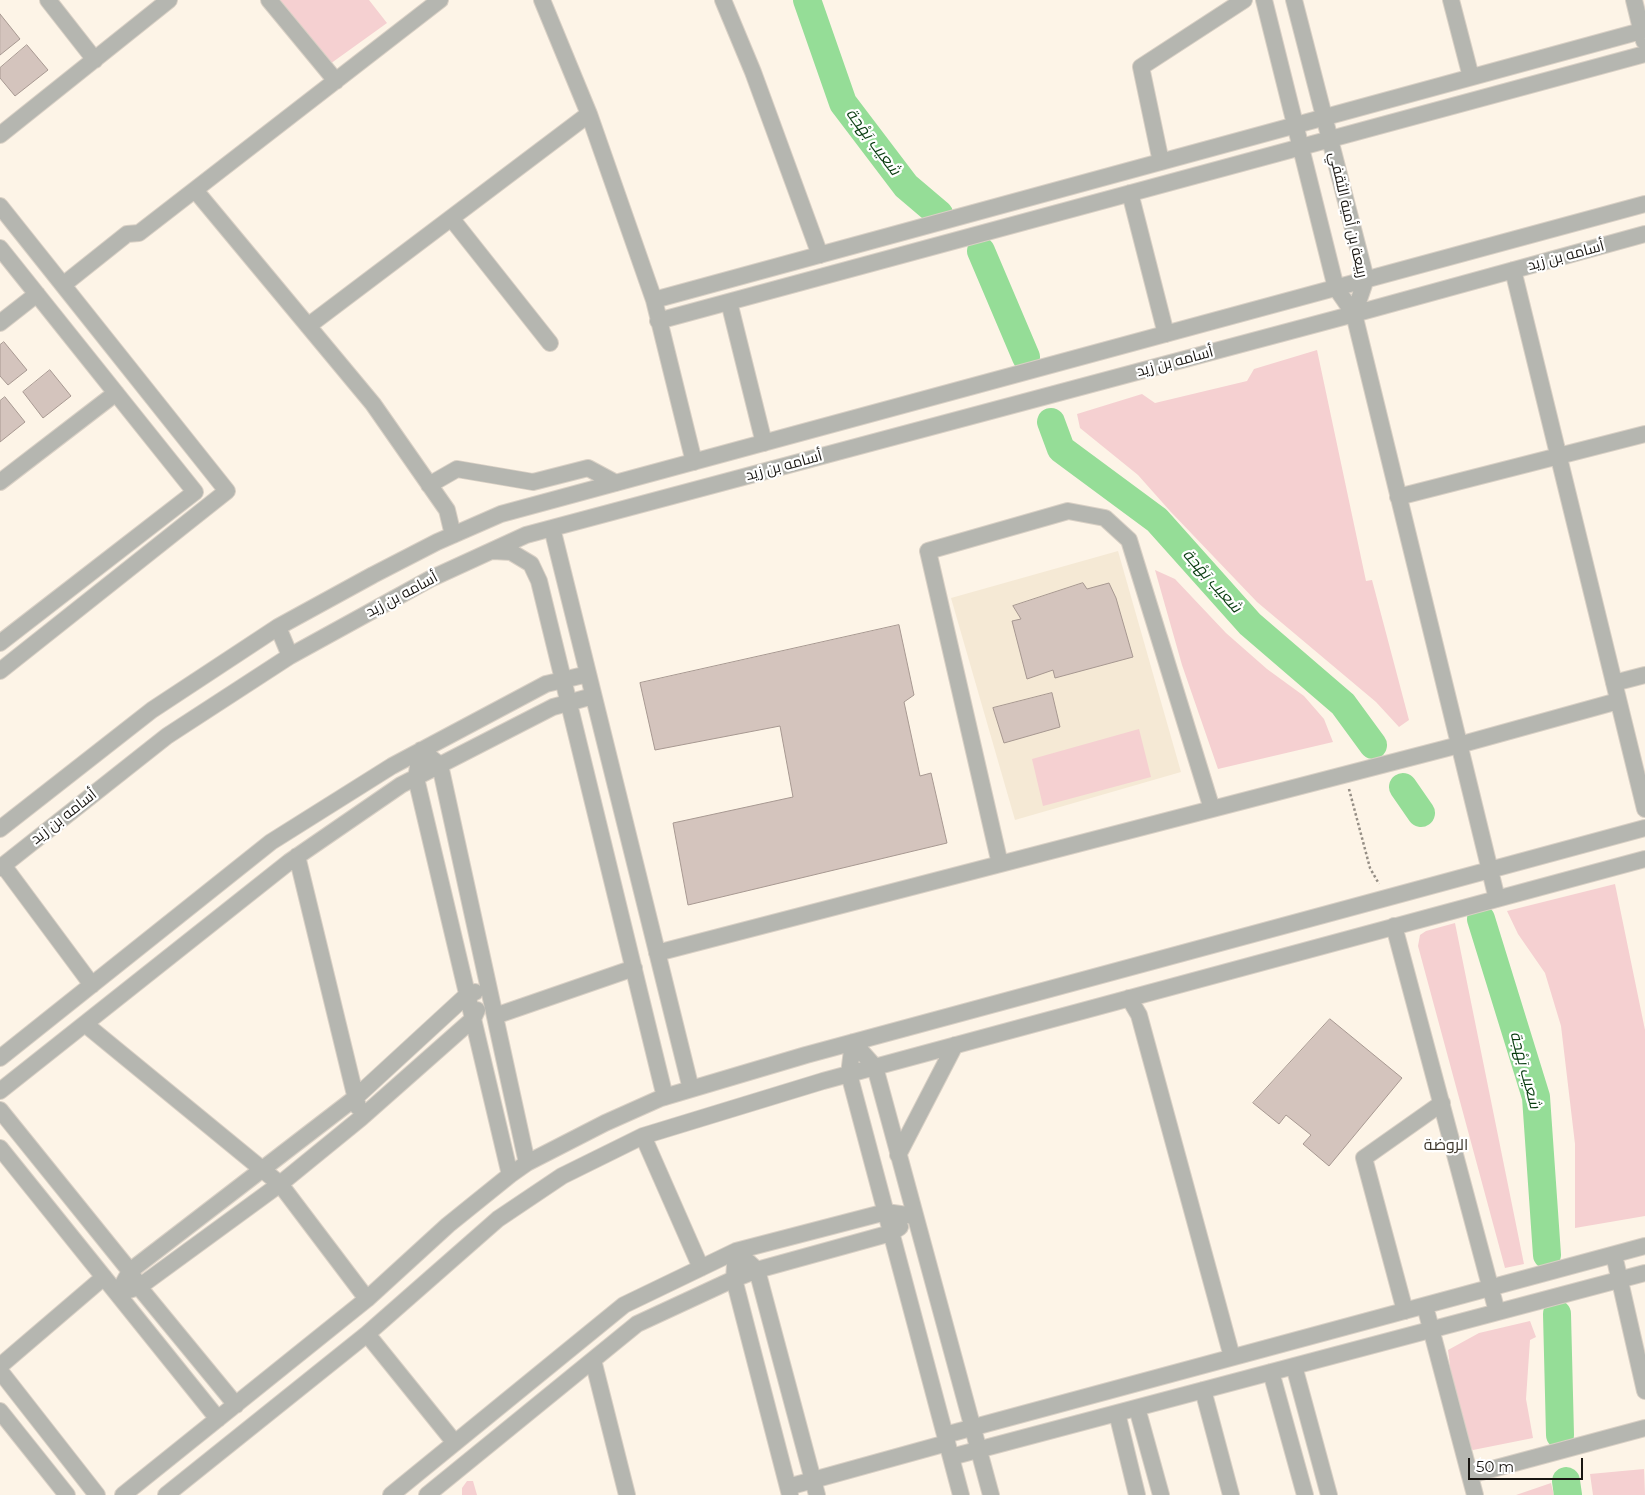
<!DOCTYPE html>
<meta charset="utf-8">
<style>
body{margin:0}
#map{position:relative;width:1645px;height:1495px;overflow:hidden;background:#fdf4e7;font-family:Montserrat,sans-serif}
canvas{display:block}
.scale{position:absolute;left:1468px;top:1458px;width:115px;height:22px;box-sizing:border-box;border:2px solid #191612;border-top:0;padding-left:6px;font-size:15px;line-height:18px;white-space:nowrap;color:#191612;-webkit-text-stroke:4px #fff;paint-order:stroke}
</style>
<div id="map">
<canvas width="1645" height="1495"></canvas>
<div class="scale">50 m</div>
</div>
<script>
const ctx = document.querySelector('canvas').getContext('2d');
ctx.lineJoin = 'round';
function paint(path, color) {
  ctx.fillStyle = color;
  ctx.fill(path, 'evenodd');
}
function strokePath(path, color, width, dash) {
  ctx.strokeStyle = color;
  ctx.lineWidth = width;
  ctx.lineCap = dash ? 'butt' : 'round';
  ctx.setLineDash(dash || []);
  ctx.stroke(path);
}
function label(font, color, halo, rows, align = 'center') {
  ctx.font = font + ' Montserrat,Cairo,sans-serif';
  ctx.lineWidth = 4.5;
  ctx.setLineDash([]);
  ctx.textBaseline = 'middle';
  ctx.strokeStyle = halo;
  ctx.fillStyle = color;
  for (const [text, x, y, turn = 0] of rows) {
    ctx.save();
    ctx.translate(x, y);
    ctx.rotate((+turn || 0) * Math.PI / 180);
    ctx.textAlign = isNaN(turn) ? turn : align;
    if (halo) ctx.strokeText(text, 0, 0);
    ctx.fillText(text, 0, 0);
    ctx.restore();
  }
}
const built = new Path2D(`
 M1118,551L1181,772L1015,820L951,598Z`);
const green = new Path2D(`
 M278,0H369L387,23L330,64Z
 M1317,350L1366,581L1372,580L1409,720L1399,727L1376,702L1257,602L1170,511L1138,475L1080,428L1077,414L1142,394L1155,403L1247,381L1254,369Z
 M1155,570L1175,579L1226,633L1267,669L1304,696L1324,719L1333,742L1218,769L1182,665Z
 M1139,729L1151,777L1043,806L1032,759Z
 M1615,884L1645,1030V1216L1575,1228V1144L1561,1026L1545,973L1518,934L1507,911Z
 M1455,923L1524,1264L1505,1268L1418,946L1420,935L1426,931Z
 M1530,1321L1536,1337L1530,1340L1526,1399L1533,1438L1473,1450L1470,1448L1457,1421L1448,1350L1479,1333Z
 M1644,1469L1645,1495H1593L1590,1474Z
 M467,1481H473L477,1495H462V1488Z
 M1551,1483L1554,1495H1516Z`);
const river = new Path2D(`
 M807,0L843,103L906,186L939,214
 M981,251L1026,357
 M1051,422L1061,449L1157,520L1250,624L1343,704L1373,745
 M1403,787L1421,813
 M1481,919L1536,1097L1547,1255
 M1557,1314L1560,1435
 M1566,1481L1568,1495`);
const building = new Path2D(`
 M0,14L20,39L0,55Z
 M27,45L48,70L15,96L0,78V68Z
 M4,342L27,370L8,385L0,376V345Z
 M50,370L71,396L43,418L23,392Z
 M5,397L25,422L0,442V401Z
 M1083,583L1087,589L1109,583L1116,598L1133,657L1055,678L1053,670L1027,679L1012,621L1021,619L1013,606Z
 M899,625L914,695L904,702L920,776L931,773L947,843L688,905L673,823L793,797L780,726L655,750L640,683Z
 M1052,693L1060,727L1004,743L993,708Z
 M1330,1019L1402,1078L1329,1166L1303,1144L1311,1135L1286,1115L1279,1124L1253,1103Z`);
const path = new Path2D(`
 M1349,789L1370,868L1379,884`);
const minor = new Path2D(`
 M48,0L95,60
 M269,0L336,81
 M542,0L589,114L654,300L694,462
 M723,0L753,72L820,255
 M1264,0L1336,288L1354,314L1497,899
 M1294,0L1366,279L1354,314
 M1451,0L1471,77
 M1634,0L1644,41
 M0,135L169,0
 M1161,162L1141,67L1244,0
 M195,190L373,404L447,510L453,535
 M1130,193L1166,334
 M0,206L227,491L0,671
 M451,218L550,343
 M0,248L195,492L0,643
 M1513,270L1645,809
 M63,285L127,234L139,233L440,0
 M654,300L1645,30
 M729,302L764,443
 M658,321L1645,54
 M0,323L37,294
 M308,326L589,114
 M0,482L116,393
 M429,485L457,469L533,482L588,468L616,483
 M1398,497L1645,434
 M552,528L691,1089
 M493,551L511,552L531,564L539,581L665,1097
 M278,627L290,656
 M1614,683L1645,675
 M0,829L152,710L278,627L373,575L437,542L501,514L1645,204
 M297,856L358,1107
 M1000,864L928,551L1068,511L1105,518L1129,540L1212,809
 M3,865L92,985
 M0,868L167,736L290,656L430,579L526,535L1354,314L1645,234
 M1394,926L1497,1312
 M657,953L1459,745L1618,701
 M1129,998L1139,1015L1232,1357
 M495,1016L634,968
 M85,1024L280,1184L367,1299
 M0,1058L271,842L392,766L546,684L588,674
 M0,1091L289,862L401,785L553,707L593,696
 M0,1110L130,1271L139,1287L236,1405
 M643,1136L701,1268
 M0,1148L218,1419
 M898,1155L955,1045
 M510,1175L416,778L421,750L440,765L527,1163
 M1614,1255L1645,1391
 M118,1293L139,1287L280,1184L361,1118L473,1019L477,1010
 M118,1293L130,1271L355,1098L467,995L475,992
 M1425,1306L1475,1495
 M1405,1311L1364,1158L1442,1103
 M367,1334L455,1443
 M593,1360L627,1495
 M0,1366L104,1277
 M1294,1366L1329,1495
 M0,1371L97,1495
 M1271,1372L1305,1495
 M1203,1390L1231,1495
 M1137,1408L1161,1495
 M0,1411L67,1495
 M1117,1413L1137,1495
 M945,1435L1645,1246
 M951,1457L1645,1273
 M1470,1475L1645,1428
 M788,1487L947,1443
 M123,1495L367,1299L448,1225L510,1175L527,1163L605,1123L661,1098L806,1055L1645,828
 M166,1495L367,1334L498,1219L562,1176L643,1136L823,1081L1645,859
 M391,1495L624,1305L736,1251L886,1212L914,1216
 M427,1495L637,1324L734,1279L757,1270L891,1233L900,1227
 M790,1495L734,1279L736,1251L757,1270L817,1495
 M961,1495L849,1074L853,1042L875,1067L991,1495`);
const streetNames = [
 ["ربيعة بن أمية الثقفي",1348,215,77],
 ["أسامه بن زيد",1566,256,-15],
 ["أسامه بن زيد",1175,362,-15],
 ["أسامه بن زيد",784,466,-15],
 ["أسامه بن زيد",402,595,-28],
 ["أسامه بن زيد",64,817,-38]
];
const waterNames = [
 ["شعيب بَهْجة",873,142,53],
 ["شعيب بَهْجة",1212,581,48],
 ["شعيب بَهْجة",1525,1070,75]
];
const neighbourhoodNames = [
 ["الروضة",1446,1145]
];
paint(built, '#f5e9d5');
paint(green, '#f5d0d1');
strokePath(river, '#95dd97', 28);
paint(building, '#d4c4bd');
strokePath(building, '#a79891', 1);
strokePath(minor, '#d9d0c5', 18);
strokePath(path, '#958e85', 2.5, [2.5, 2.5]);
strokePath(minor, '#b5b6b0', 16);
label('15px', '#191612', '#fff', streetNames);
label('italic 16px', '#083c0f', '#fff', waterNames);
label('16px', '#403a2f', '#fff', neighbourhoodNames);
</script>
